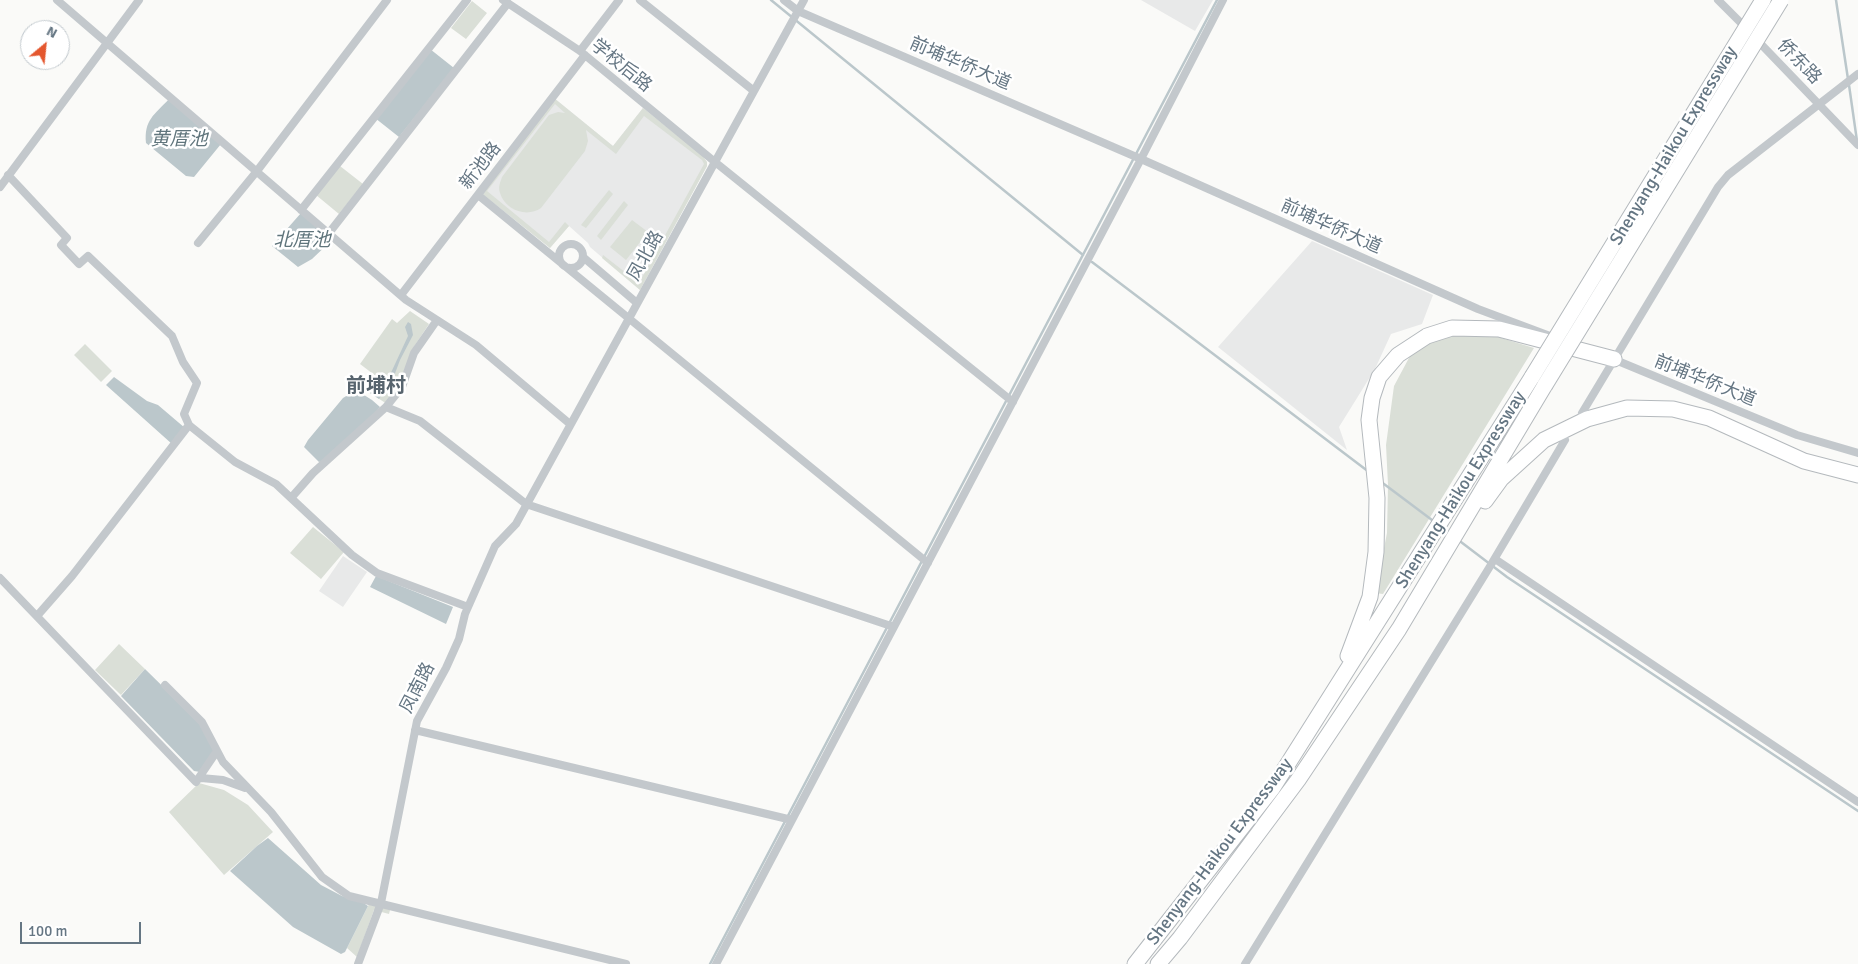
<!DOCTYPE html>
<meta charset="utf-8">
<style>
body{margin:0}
#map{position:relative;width:1858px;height:964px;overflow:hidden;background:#fafaf8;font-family:Signika,sans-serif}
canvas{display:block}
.north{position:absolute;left:20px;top:20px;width:50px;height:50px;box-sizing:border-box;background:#fff;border:1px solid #c1c8cd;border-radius:50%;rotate:28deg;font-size:14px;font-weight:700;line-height:20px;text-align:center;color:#657683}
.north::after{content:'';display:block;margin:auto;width:18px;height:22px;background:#e4572e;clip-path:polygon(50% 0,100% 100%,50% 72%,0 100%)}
.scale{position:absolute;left:20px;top:922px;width:121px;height:22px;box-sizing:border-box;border:2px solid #657683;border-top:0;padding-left:6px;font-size:15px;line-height:18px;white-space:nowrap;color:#657683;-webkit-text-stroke:4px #fff;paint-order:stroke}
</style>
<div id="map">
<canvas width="1858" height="964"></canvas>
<div class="north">N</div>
<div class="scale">100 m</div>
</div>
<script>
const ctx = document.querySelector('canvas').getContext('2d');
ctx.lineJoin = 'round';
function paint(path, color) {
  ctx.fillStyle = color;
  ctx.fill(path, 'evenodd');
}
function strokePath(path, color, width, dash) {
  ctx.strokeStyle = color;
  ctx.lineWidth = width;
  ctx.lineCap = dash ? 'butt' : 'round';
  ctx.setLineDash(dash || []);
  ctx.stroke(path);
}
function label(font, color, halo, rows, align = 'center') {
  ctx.font = font + ' Signika,"Noto Sans SC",sans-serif';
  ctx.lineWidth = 5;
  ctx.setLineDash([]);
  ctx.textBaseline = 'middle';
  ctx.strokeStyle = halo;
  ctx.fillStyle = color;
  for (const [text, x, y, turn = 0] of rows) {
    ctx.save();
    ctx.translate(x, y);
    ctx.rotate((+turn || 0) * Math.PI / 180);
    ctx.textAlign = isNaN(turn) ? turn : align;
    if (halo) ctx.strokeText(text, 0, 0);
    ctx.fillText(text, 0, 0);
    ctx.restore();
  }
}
const built = new Path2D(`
 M1141,0H1213L1195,31Z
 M554,98L613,146L643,108L707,162V166L640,290L590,247L588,243L569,226L550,248L480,192Z
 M1312,241L1433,295L1422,324L1391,334L1375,369L1339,427L1347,450L1218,347Z
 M343,556L367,572L343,607L319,591Z`);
const green = new Path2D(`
 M472,1L487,13L466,39L451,28Z
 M554,98L613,146L643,108L702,155L707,162V166L640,290L602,258L603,255L639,283L704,164L702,160L644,116L616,154L586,130L588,141L585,151L541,208C527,218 505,210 500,193C498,187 500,183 502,177L549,115L558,112L565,113L555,104L487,191L549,242L565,222L569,226L550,248L480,192Z
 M340,166L363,184L339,214L316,195Z
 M609,190L613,194L586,228L581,225Z
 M624,201L628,205L601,240L597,236Z
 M632,220L648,232L626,260L610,247Z
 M410,311L429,324L415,345L397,387L387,404L370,393L381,380L360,364L392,319L397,323Z
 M1468,333L1498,337L1534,348L1383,594L1375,593L1387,533L1388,485L1386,445L1394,386L1410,356L1426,341Z
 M85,344L112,371L101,382L74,355Z
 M313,527L344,552L321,579L290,553Z
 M119,644L145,669L121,695L95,670Z
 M199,783L224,790L248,805L273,832L224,875L169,812Z
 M370,902L391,906L389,914L374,910L357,957L347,948Z`);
const water = new Path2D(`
 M430,49L454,68L399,137L375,118Z
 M169,99L221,144L194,177L186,176L146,143C144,120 154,115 169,99Z
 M301,213L331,241L312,259L298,267L272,246Z
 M408,322L411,324L413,335L400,360L394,376L379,399L370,393L382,380L389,377L408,336L405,327Z
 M114,377L147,401L158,405L185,428L172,444L106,385Z
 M356,390L372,400L380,407L376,412L325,460L319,462L304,447L308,440L343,398Z
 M376,576L453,607L446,624L370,587Z
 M145,669L200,723L214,750L200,772L194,771L121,696Z
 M268,838L321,885L342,896L359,900L368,906L345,952L341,954L293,927L230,871L257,846Z`);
const stream = new Path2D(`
 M771,0L1083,255
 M1836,0L1848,79
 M1849,85L1857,141
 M1092,262L1369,472
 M1380,481L1432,520
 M1446,531L1447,532
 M1461,542L1507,577L1858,811
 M710,964L1217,0`);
const street = new Path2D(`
 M57,0L406,300L476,345L570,424
 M503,0L580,51L715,162L1013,402
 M640,0L754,91
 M784,0L798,11L1141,159L1478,309L1550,336
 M1718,0L1747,29
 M1756,39L1858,145
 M580,51L619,0
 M8,175L67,238L61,245L79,264L88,256L172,336L183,362L197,383L184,414L189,425
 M0,187L139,0
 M478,195L928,563
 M301,210L467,0
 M329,233L508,3
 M198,243L257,171L387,0
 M559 256a12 12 0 1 1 24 0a12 12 0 1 1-24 0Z
 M583,257L637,303
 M401,295L585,55
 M1613,359L1797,435L1858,453
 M386,407L420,421L526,504L894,627
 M1582,413L1718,187L1728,175L1858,74
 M291,498L313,473L386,407L402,387L414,353L437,320
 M1495,559L1858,802
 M0,578L196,782L217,751
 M37,616L72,576L189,425L235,462L276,484L352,555L377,573L468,607
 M165,685L202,722L223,762L271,812L322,877L349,896L626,964
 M415,730L792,820
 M201,778L223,780L245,788
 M358,964L381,903L417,721L446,668L459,639L465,614L495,546L516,524L804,0
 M716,964L1141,159L1223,0
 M1245,964L1489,568L1565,440`);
const highway = new Path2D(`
 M1485,501L1501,479L1544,440L1587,419L1627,408L1673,409L1709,418L1804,461L1858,475
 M1348,656L1370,597L1376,552L1377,498L1369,420L1372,398L1379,377L1398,355L1427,336L1452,328L1499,329L1614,359
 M1135,964L1272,789L1532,377
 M1158,964L1180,938L1298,780L1399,629L1545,385`);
const highwayBridge = new Path2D(`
 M1532,377L1763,0
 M1545,385L1781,0`);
const streetNames = [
 ["侨东路",1799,62,46],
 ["前埔华侨大道",960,64,23],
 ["学校后路",621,66,39],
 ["Shenyang-Haikou Expressway",1674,146,-59],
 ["新池路",481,166,-52],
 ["前埔华侨大道",1331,227,24],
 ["凤北路",646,256,-61],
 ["前埔华侨大道",1705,381,22],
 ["Shenyang-Haikou Expressway",1461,490,-58],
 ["凤南路",418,688,-63],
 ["Shenyang-Haikou Expressway",1220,852,-53]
];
const waterNames = [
 ["黄厝池",179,140],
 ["北厝池",302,241]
];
const quarterNames = [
 ["前埔村",376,387]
];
paint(built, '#e8e9e9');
paint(green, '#dadfd7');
paint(water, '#bbc7cb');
strokePath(stream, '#bbc7cb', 2.5);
strokePath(highway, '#b4b9bd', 17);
strokePath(street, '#c3c8cc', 8);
strokePath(highway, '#fff', 15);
strokePath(highwayBridge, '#b4b9bd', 17, []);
strokePath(highwayBridge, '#fff', 15);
label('18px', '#657683', '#fff', streetNames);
label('italic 19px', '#60757c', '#fff', waterNames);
label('bold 20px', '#57646e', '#fff', quarterNames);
</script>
